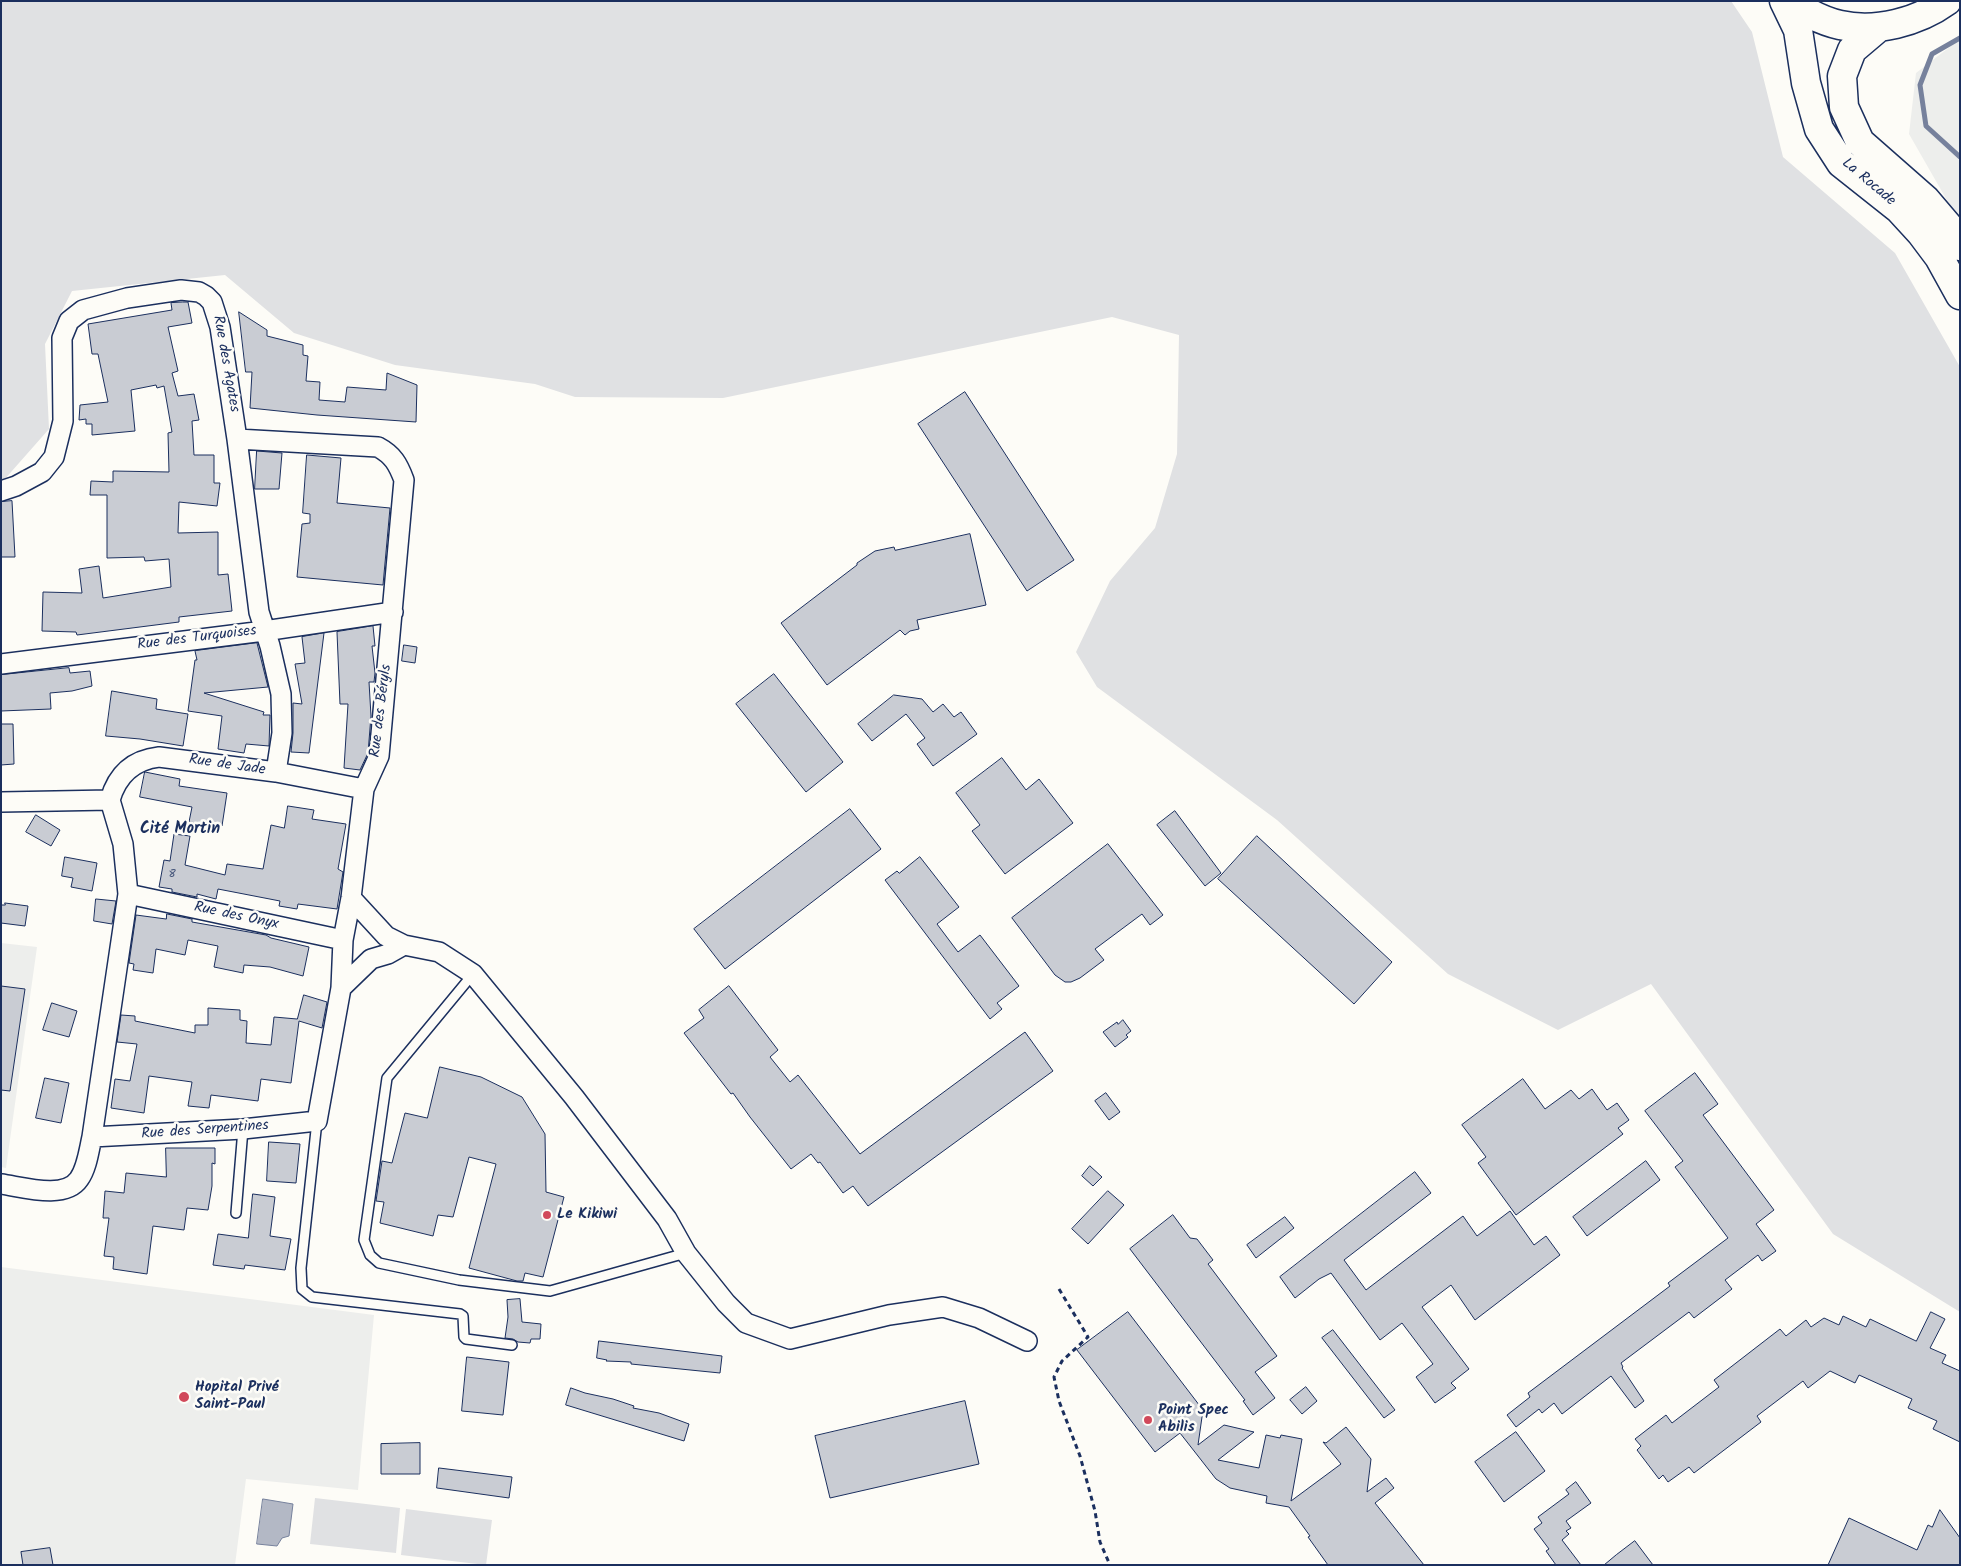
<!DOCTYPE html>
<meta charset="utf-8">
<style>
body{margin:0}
#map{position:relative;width:1961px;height:1566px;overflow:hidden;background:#fdfcf7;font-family:Kalam,sans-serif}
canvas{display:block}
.frame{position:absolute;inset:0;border:2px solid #1b2f5e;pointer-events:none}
</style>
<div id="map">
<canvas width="1961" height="1566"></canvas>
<div class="frame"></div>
</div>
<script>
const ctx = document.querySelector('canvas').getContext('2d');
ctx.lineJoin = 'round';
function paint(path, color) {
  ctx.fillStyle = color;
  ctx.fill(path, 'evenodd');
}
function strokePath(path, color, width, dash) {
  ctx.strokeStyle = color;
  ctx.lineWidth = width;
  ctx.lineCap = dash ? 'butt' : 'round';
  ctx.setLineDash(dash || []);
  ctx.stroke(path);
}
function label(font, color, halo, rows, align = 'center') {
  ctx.font = font + ' Kalam,sans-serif';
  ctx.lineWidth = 5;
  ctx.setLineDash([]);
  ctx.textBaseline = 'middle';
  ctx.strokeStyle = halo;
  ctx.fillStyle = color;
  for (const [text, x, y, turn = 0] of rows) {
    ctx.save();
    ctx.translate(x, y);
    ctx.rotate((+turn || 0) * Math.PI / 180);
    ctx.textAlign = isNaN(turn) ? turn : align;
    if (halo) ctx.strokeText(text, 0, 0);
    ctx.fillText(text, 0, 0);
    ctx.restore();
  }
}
const built = new Path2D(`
 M1960,39V223L1909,134L1916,73Z
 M1,943L37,947L6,1168L1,1167Z
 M1,1267L374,1315L358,1490L246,1479L235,1565H1Z`);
const green = new Path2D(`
 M1,1H1731L1752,32L1783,157L1895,253L1960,367V1312L1833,1234L1651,984L1558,1030L1448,974L1277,820L1097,687L1076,652L1110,581L1155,528L1177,454L1179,335L1112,317L723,398L575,397L535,384L395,365L294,333L225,275L72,291L45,344L49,429L4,480L1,481Z
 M315,1498L400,1508L396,1553L310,1544Z
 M406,1509L492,1520L486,1565L401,1555Z`);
const water = new Path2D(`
 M263,1499L293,1504L289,1536L282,1538L277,1546L257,1544Z`);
const stream = new Path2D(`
 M1960,38L1932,54L1920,85L1926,126L1960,157`);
const building = new Path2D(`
 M183,302H188L192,323L168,327L178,371L172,373L178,396L194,394L199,420L192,421L194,455H214V483H220L217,506L179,502L178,533L218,532V575L228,574L232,611L179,617V622L77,635L76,632L42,631L43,592L82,593L79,569L99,566L103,598L171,587L169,559L145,561L144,557L107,558V495H90L91,481L113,482V471L169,472L168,433L172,432L164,386L157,388L156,385L131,390L135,431L92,435V424H86V419L79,420L80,405L108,402L98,354H92L88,324L172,310L171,303Z
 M239,312L267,330V336L303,345V355L308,356L306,381L320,382L319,400L345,402L347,387L386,390L387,373L417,385L416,422L317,415L250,408L252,372H246Z
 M965,392L1074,560L1027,591L918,424Z
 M257,451L282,453L279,489H255Z
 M307,455L341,458L337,503L390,508L383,585L297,577L302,524L310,523V514L303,513Z
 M12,501L15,557H1V502Z
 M970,534L986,605L917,620L919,629L910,631L905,635L900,630L827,685L781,623L857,565V563L875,551L894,547L895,550Z
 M373,626L375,646H372L375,673L374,682H369L371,716L368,753L360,770L344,768L348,704H340L337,632Z
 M324,633L309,753L291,752L293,733V703L302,704L295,664L305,663L302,637Z
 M257,643L268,687L204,693L264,712L263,715H270L269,746L246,744L244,753L218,749L222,716L188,711L195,660H197L195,651Z
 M404,645L417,647L415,663L402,661Z
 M69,668L70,673L90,671L92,686L72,691L50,693L51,709L1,711V675Z
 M774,674L843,762L806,792L736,704Z
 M112,691L157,699L156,709L188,714L183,746L140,739L106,736Z
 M894,695L922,699L933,712L943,704L954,717L961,712L977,734L933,766L917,744L925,738L906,714L872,741L858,724Z
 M1,724H13L14,764L1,765Z
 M1002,758L1026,790L1039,779L1073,823L1005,874L972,831L980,825L956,793Z
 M145,772L180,779L179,786L227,793L222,826L189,822L192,807L140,797Z
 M288,806L314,810L312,819L346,824L338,869L343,872L337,909L298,904L297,909L279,906L280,901L218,889L216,899L197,894V897L172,892V889L159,887L164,860L170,861L174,834L190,836L185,865L225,875L227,864L263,869L271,825L284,828Z
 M850,809L881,849L725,969L694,929Z
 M1175,811L1221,873L1205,886L1157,825Z
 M36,815L60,830L51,846L26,832Z
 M1257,836L1392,962L1354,1004L1218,879Z
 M1108,844L1163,915L1150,925L1142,914L1095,949L1104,960L1080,978L1071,982H1065L1055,975L1012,918Z
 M65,857L97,863L92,891L71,887L73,878L62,876Z
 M920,857L959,907L937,924L958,952L980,935L1019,986L997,1003L1002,1009L990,1019L885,880L897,871L899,873Z
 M96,899L116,901L112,924L94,921Z
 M5,903L28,906L25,926L1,923V905H5Z
 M167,914L192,919V922L266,935L271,938L309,947L303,976L270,967L244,965L243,973L214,967L218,946L188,940L185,955L156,949L153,973L133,970L134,964L129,963L136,915L166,919Z
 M1,986L25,989L10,1091L1,1090Z
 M729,986L778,1050L770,1057L790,1082L798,1075L860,1154L1025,1032L1053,1071L868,1206L853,1186L843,1193L820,1162L818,1163L811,1154L791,1169L750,1117L733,1093L731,1094L684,1033L704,1018L699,1010Z
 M304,995L327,1002L322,1028L299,1021L291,1083L261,1079L258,1101L211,1095L209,1108L188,1106L192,1082L149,1076L144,1113L111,1108L115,1079L130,1081L137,1044L117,1042L121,1015L135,1016V1021L195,1033V1025H208V1008L240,1010V1020L247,1021L246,1043L271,1045L274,1017L297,1019Z
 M52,1003L77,1011L69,1037L43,1030Z
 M1123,1020L1131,1031L1126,1035L1128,1037L1115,1047L1103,1032L1117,1022L1118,1024Z
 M440,1067L481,1077L522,1097L545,1134L546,1192L564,1197L543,1277L525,1273L523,1281H517L469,1268L496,1164L469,1157L453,1217L438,1215L433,1236L380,1223L384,1202L376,1201L382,1161L392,1163L405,1113L427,1118Z
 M1695,1073L1718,1104L1703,1115L1774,1210L1756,1224L1776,1251L1762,1261L1758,1255L1725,1280L1732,1289L1694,1318L1689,1312L1621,1363L1623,1367L1622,1368L1644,1401L1635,1408L1611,1376L1562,1414L1554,1403L1542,1413L1539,1409L1516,1427L1507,1415L1530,1397L1528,1393L1670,1286L1668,1283L1728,1238L1675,1167L1683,1161L1645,1111Z
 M45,1078L69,1083L61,1123L36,1118Z
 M1523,1079L1545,1109L1571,1090L1579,1099L1592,1089L1607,1110L1617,1103L1629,1120L1618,1128L1623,1134L1516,1215L1478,1163L1486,1157L1462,1125Z
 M1106,1093L1120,1112L1109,1120L1095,1101Z
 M269,1142L300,1144L296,1183L267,1181Z
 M166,1148H215V1164L212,1163V1186L208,1210L187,1208L184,1230L153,1226L147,1274L113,1269L114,1257L104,1256L109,1218H103L105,1191L124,1193L126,1173L166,1177Z
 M1646,1161L1660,1180L1587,1236L1573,1217Z
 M1090,1166L1102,1177L1093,1186L1082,1176Z
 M1415,1172L1431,1193L1344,1260L1366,1290L1463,1216L1477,1236L1510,1211L1534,1245L1546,1236L1560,1255L1475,1320L1451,1285L1422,1307L1469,1369L1451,1383L1456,1388L1435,1403L1416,1377L1433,1364L1402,1323L1380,1340L1331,1273L1319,1279L1295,1298L1280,1277Z
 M1108,1191L1124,1205L1088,1244L1072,1229Z
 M253,1194L275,1197L270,1236L291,1239L285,1270L245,1265L244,1269L213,1265L218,1234L248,1238Z
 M1173,1215L1190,1238L1197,1239L1213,1260L1208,1264L1277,1356L1255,1372L1275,1398L1253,1415L1243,1401L1245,1400L1130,1249Z
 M1285,1217L1294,1228L1256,1258L1247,1245Z
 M520,1299L522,1322L541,1324L540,1339H531L530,1343L518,1342L513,1339L505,1338L508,1317L507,1300Z
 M1128,1312L1203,1410L1198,1445L1224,1425L1254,1432L1218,1460L1259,1468L1266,1435L1280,1438L1281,1435L1302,1439L1291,1501L1341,1464L1323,1442L1326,1443L1346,1427L1371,1459L1367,1492L1386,1478L1394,1488L1375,1503L1424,1565H1328L1308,1537L1310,1536L1289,1507L1266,1503L1267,1496L1230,1488L1216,1479L1180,1433L1155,1452L1077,1350Z
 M1931,1312L1945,1319L1930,1348L1946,1355L1942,1363L1960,1371V1442L1933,1429L1937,1421L1908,1408L1912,1399L1859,1375L1855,1383L1830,1371L1808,1388L1803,1381L1757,1416L1761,1422L1694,1473L1689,1467L1668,1482L1663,1475L1659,1479L1637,1450L1641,1446L1635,1439L1666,1415L1672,1423L1719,1387L1714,1380L1780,1329L1786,1336L1806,1320L1811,1327L1824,1318L1839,1325L1843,1316L1866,1327L1870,1319L1916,1341Z
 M1333,1330L1395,1410L1384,1418L1322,1338Z
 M599,1341L722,1356L720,1373L631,1364V1362L606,1361L607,1360L597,1358Z
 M467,1357L509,1362L503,1415L462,1411Z
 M1306,1387L1317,1401L1302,1414L1290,1400Z
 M571,1388L585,1393L613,1399L634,1406L633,1408L659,1413L689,1424L684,1441L566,1405Z
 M965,1401L979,1464L830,1498L815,1436Z
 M1516,1432L1545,1471L1504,1502L1475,1462Z
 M420,1443V1474H381V1444Z
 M439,1468L512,1477L509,1498L437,1488Z
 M1576,1482L1591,1503L1566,1521L1571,1528L1566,1531L1569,1534L1562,1540L1581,1565H1556L1546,1551L1549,1549L1534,1529L1542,1523L1538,1517L1569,1494L1566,1490Z
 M1940,1510L1960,1538V1565H1828L1849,1518L1917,1550L1928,1525L1932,1527Z
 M1635,1541L1653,1565H1604L1616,1555Z
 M50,1548L53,1565H23L21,1552Z`);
const path = new Path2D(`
 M1059,1289L1088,1337L1062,1361L1054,1377L1059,1401L1080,1456L1095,1511L1100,1542L1110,1565`);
const service = new Path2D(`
 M473,974L387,1078L364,1240L370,1255L379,1263L459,1280L550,1291L686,1253
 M317,1121L301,1268L302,1289L312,1297L460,1314L463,1316L464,1337L466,1339L512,1345
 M236,1213L243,1129`);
const minor = new Path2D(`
 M1,491L16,486L42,472L54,457L63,421L62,338L69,321L83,310L127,298L181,290L199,292L206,296L212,302L220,327L237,439L259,612L270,646L281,694L282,733L276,772
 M1,664L264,631L393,612
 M110,800C117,775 133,760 159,757L276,772L364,789
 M1,802L110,800
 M128,894L343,940
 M351,898L386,936L404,945L439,952L473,974L574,1097L667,1219L686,1253L726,1303L746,1323L790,1339L889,1315L943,1307L979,1318L1027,1341
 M341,988L371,959L388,954L404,945
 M92,1137L243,1129L317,1121L341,988L343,940L351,898L364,789L379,756L404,480C398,464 393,455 378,447L237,439
 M1,1184C23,1187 65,1200 79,1179C87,1168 89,1150 92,1137L128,894L123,844L110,800`);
const primary = new Path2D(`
 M1784,1L1798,30L1806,83L1819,129L1841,163L1899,209L1921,233L1939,257L1960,295
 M1788,1C1804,11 1821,21 1840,25C1876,33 1918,22 1947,1
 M1878,28L1852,50L1842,76L1844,107L1860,142L1926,200L1949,227L1960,246`);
const markers = [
 [547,1215,5,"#d1495b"],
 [184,1397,6,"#d1495b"],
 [1148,1420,5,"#d1495b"]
];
const numberNames = [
 ["8",172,875]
];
const streetNames = [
 ["La Rocade",1868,183,40],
 ["Rue des Agates",225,364,80],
 ["Rue des Turquoises",197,639,-7],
 ["Rue des Béryls",382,711,-83],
 ["Rue de Jade",227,766,8],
 ["Rue des Onyx",236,917,12],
 ["Rue des Serpentines",205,1131,-4]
];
const poiNames = [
 ["Le Kikiwi",557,1215],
 ["Hopital Privé",195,1388],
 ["Saint-Paul",195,1405],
 ["Point Spec",1158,1411],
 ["Abilis",1158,1428]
];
const neighbourhoodNames = [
 ["Cité Mortin",180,830]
];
paint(built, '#edeeec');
paint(green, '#e0e1e3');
paint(water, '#b3b8c5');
strokePath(water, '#76819c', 1);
strokePath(stream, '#76819c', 5);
paint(building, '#c9ccd3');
strokePath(building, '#1b2f5e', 1);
strokePath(service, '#1b2f5e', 12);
strokePath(minor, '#1b2f5e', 22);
strokePath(primary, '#1b2f5e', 31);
strokePath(path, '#1b2f5e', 3, [5, 4]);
strokePath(service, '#fdfcf7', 9);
strokePath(minor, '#fdfcf7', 19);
strokePath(primary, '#fdfcf7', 28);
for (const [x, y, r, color] of markers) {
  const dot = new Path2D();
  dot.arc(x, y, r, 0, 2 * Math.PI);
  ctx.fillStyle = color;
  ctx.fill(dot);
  strokePath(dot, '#fdfcf7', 2);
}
label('12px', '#46567b', null, numberNames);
label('15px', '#1b2f5e', '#fdfcf7', streetNames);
label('bold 15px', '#1b2f5e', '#fdfcf7', poiNames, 'left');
label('bold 16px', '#1b2f5e', '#fdfcf7', neighbourhoodNames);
</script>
